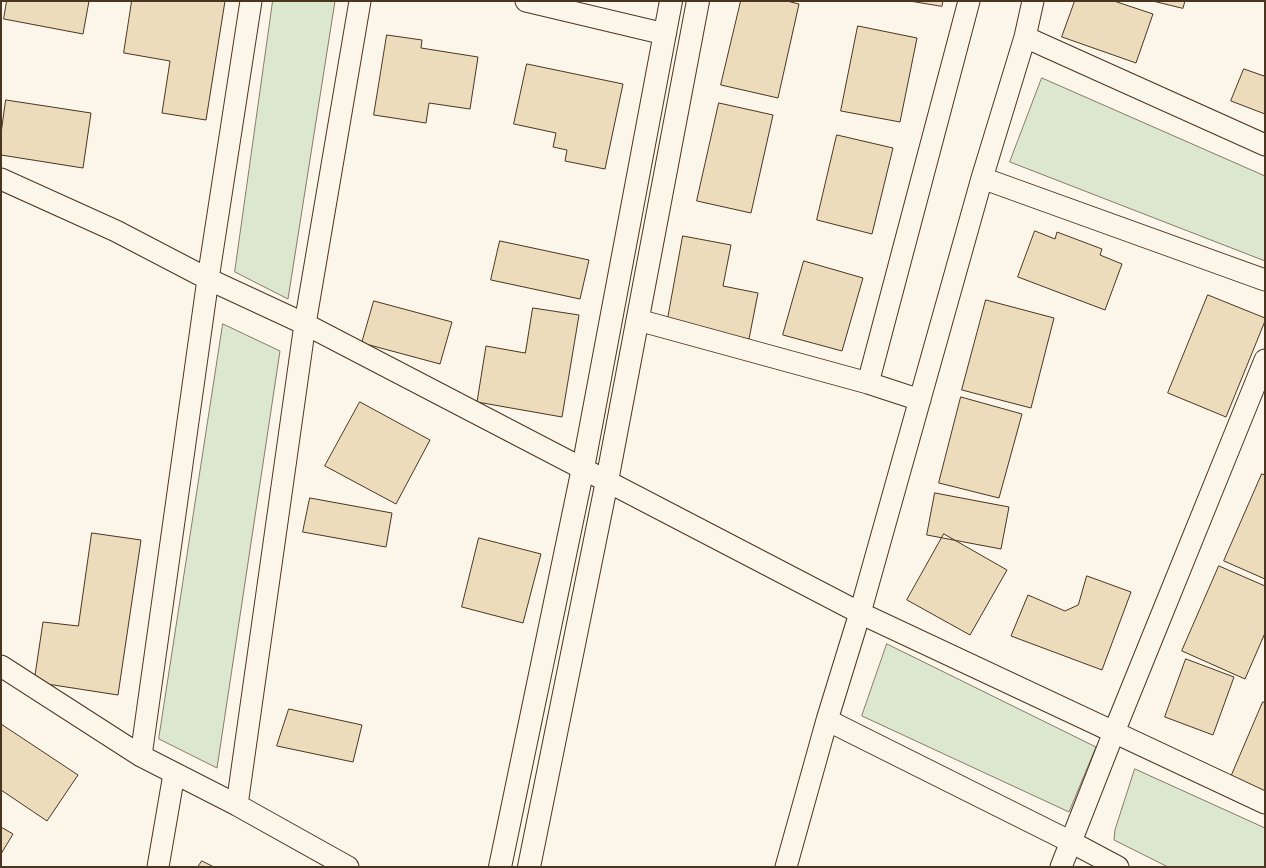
<!DOCTYPE html>
<style>
body{margin:0}
#map{position:relative;width:1266px;height:868px;overflow:hidden;background:#fbf6e9;font-family:"Sofia Sans Condensed",sans-serif}
canvas{display:block}
.frame{position:absolute;inset:0;border:2px solid #4a3520;pointer-events:none}
</style>
<div id="map">
<canvas width="1266" height="868"></canvas>
<div class="frame"></div>
</div>
<script>
const ctx = document.querySelector('canvas').getContext('2d');
ctx.lineJoin = 'round';
function paint(path, color) {
  ctx.fillStyle = color;
  ctx.fill(path, 'evenodd');
}
function strokePath(path, color, width, dash) {
  ctx.strokeStyle = color;
  ctx.lineWidth = width;
  ctx.lineCap = dash ? 'butt' : 'round';
  ctx.setLineDash(dash || []);
  ctx.stroke(path);
}
const green = new Path2D(`
 M273,1H335L288,299L235,272Z
 M1042,78L1265,176V261L1010,162Z
 M223,324L280,351L217,768L159,739Z
 M887,644L1096,747L1069,812L862,716Z
 M1135,769L1265,828V867H1168L1114,840L1115,830Z`);
const building = new Path2D(`
 M7,1H89L83,34L4,19Z
 M132,1H225L206,120L162,113L170,61L124,53Z
 M741,1H787L799,4L778,98L721,85Z
 M910,1H943L942,6Z
 M1075,1H1114L1153,14L1136,63L1062,37Z
 M1153,1H1185L1183,8Z
 M858,26L917,38L900,122L841,111Z
 M387,35L422,40L421,48L478,57L470,109L429,103L426,123L374,115Z
 M527,64L623,84L605,169L565,161L567,150L553,147L556,133L514,124Z
 M1244,69L1264,76L1265,73V114L1231,101Z
 M6,100L91,113L83,168L1,155V134Z
 M719,103L773,115L751,213L697,201Z
 M837,135L893,148L872,234L817,220Z
 M1035,231L1055,239L1057,232L1102,249L1100,255L1122,264L1105,310L1018,277Z
 M683,236L731,245L723,286L758,293L749,339L667,324Z
 M500,241L589,260L580,299L491,280Z
 M804,261L863,278L842,351L783,335Z
 M1208,295L1265,318V321L1226,417L1168,393Z
 M986,300L1054,318L1031,408L962,390Z
 M374,301L452,322L440,364L362,343Z
 M533,308L579,315L562,417L477,402L486,346L525,353Z
 M961,397L1022,414L999,498L939,483Z
 M360,402L430,440L396,504L325,466Z
 M1262,474L1265,475V579L1224,561Z
 M935,493L1009,507L1001,549L927,535Z
 M310,498L392,513L386,547L303,532Z
 M92,533L141,540L118,695L34,682L43,622L78,626Z
 M944,534L1007,570L970,635L907,600Z
 M479,538L541,554L523,623L462,607Z
 M1219,566L1265,586V633L1245,679L1182,651Z
 M1087,576L1131,592L1102,670L1011,636L1028,595L1065,611L1078,605Z
 M1186,659L1234,677L1213,735L1165,717Z
 M1263,702L1265,703V792L1231,777Z
 M289,709L362,725L353,762L277,746Z
 M1,724L78,775L47,821L1,790Z
 M1,827L13,834L1,854Z
 M202,861L214,867H198Z`);
const street = new Path2D(`
 M526,1L665,34
 M1025,37L1265,145
 M982,178L1265,280
 M1,179L116,231L208,279L305,324L860,613L1265,803
 M638,320L868,383L920,400
 M868,383L969,1
 M1,666L141,756L237,805L348,867
 M827,720L1071,842L1118,867
 M141,756L208,279L251,1
 M237,805L305,324L360,1
 M158,867L174,774
 M786,867L827,720L860,613L982,178L1025,37L1033,1
 M1061,867L1114,732L1265,360`);
const secondary = new Path2D(`
 M500,867L583,468L671,1
 M529,867L607,481L698,1`);
paint(green, '#dce7d0');
strokePath(green, '#887966', 1);
paint(building, '#ecdcbc');
strokePath(building, '#4a3520', 1);
strokePath(street, '#4a3520', 23);
strokePath(secondary, '#4a3520', 24);
strokePath(street, '#fbf6e9', 21);
strokePath(secondary, '#fbf6e9', 22);
</script>
